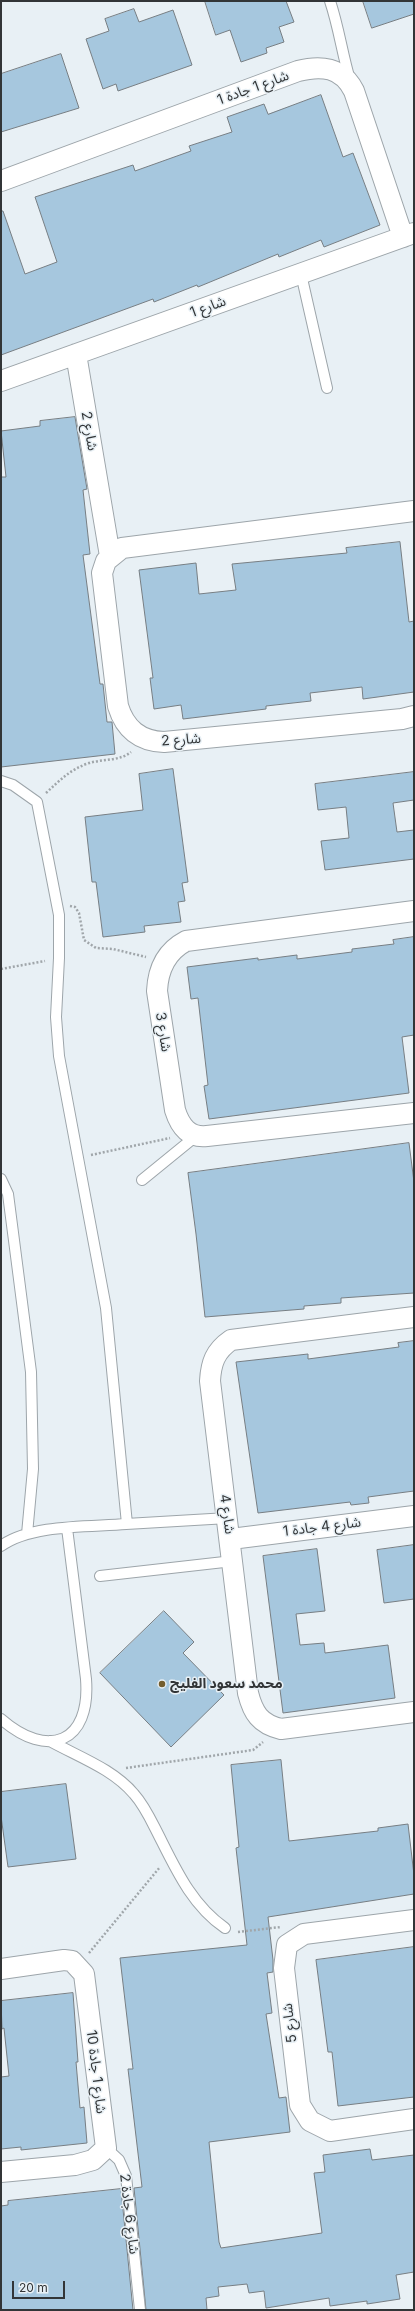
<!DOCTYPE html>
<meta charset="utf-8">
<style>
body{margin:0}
#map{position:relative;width:415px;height:2311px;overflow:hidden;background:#e8f0f5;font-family:Inter,sans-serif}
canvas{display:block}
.frame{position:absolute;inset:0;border:2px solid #323537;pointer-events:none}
.scale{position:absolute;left:12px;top:2281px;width:53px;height:18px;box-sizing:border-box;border:2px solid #323537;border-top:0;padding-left:5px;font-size:12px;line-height:14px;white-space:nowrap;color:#323537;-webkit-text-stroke:3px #e8f0f5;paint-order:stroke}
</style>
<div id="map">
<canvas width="415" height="2311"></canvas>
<div class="frame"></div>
<div class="scale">20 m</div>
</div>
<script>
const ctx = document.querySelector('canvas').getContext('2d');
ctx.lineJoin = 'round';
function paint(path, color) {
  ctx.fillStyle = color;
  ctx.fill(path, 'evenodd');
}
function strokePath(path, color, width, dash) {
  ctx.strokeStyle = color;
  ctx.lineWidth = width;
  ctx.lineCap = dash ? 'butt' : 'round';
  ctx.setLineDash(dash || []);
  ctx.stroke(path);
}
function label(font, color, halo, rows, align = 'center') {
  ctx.font = font + ' Inter,"Noto Sans Arabic",sans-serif';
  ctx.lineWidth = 3;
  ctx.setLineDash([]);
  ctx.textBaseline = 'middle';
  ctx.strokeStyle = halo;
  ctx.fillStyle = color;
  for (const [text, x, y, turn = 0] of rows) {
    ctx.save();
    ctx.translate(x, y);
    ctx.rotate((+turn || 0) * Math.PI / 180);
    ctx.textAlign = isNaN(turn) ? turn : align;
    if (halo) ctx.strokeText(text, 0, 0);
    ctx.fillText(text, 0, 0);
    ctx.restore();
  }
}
const building = new Path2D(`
 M205,1H286L294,22L279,27L284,42L266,48L267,53L241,62L230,30L216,35Z
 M363,1H414V14L372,28Z
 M134,9L139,22L173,10L192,65L118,91L116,84L103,89L86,39L109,31L105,19Z
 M61,54L79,108L1,132V74Z
 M321,95L343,157L353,153L380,225L324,247L321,240L279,257L278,254L198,287L197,285L154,302L153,299L1,355V211H3L25,274L57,262L35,197L133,165L135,171L191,151L189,146L232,132L227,117L264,104L268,114Z
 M75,417L87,489L83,490L90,554L83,555L100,684H103L107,722H112L115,754L1,767V477H6L1,431L40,426V421Z
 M400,542L409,622L414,621V692L363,699L362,687L310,693L311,701L266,706V709L183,719L181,705L154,709L150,678H153L139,570L196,563L199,594L236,590L232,564L347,553L346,548Z
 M173,769L188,882L182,883L185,901L178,902L181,922L144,926L145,932L103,937L96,882H92L85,817L143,810L139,774Z
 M414,772V800L393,803L397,832L414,830V859L325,870L321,841L349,838L346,807L318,810L315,784Z
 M414,937V1035L402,1037L409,1093L209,1119L204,1086L208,1085L198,998L191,999L187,967L258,958V960L297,955V959L352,952V949L394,944L393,940Z
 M409,1143L414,1182V1293L341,1298V1303L304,1306V1309L205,1317L196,1234L188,1173Z
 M414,1341V1491L368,1497L369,1503L351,1505L350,1502L258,1513L236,1362L308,1354V1359L399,1347L398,1343Z
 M414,1545V1599L384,1603L377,1550Z
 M317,1549L325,1611L296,1614L300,1645L324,1643L325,1653L388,1645L395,1698L283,1713L263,1556Z
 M164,1611L194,1642L183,1653L224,1695L171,1747L100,1673Z
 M281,1760L289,1841L378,1831V1828L408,1824L414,1875V1894L268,1917L273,1960V1972L267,1973L272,2013L266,2014L279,2098L286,2097L290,2132L209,2142L219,2242L221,2248L322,2233L314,2173L325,2172L323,2155L370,2149L372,2160L414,2155V2272L396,2275L400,2299L367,2304V2301L330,2306L329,2298L266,2308L264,2291L249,2293L247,2284L218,2287L219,2296L206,2298L207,2310H146L134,2188L142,2187L128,2069H133L120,1958L247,1945L236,1848L239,1847L231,1765Z
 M66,1784L76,1859L8,1867L1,1816V1792Z
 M414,1947V2097L338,2106L332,2052H328L316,1960Z
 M73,1993L78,2062H76L80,2108L84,2107L87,2143L21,2150V2147L1,2149V2077L9,2076L4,2028L2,2029L1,2001Z
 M121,2189L133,2310H1V2206L8,2205V2201Z`);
const path = new Path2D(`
 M46,793C60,780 71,769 89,763C103,759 120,761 131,752
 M70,906L75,907L79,913L84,940L96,948L113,949L146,957
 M1,969L45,961
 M91,1155L170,1138
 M126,1768L253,1750L263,1742
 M238,1932L281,1927
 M89,1953L160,1867`);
const lane = new Path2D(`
 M330,1C339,28 342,53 350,80
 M301,274L327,388
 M1,781L13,785L37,802L59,915V958L56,1017L59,1056L106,1308L127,1524
 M1,1179L8,1194L31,1372L33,1469L27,1534
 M142,1180L196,1136
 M1,1546C31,1524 90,1527 126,1524C160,1522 194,1520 228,1518
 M100,1576L233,1561
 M1,1719C48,1760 91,1743 86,1679L67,1528
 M50,1741C79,1757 113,1769 134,1794C143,1804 149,1816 155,1828C174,1865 190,1904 225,1928
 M106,2148L119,2160L126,2176L140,2310`);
const street = new Path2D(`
 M1,181L298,71C322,65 342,67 354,91L403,237
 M76,354L110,556
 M1,381L414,233
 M414,511L122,548L106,561L102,573L118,706C125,729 140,741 164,742L402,719L414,716
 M414,911L186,941C167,951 158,969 157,991L175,1110C180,1126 189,1138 207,1136L414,1113
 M414,1317L231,1340C215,1351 211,1363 210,1381L248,1693C253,1713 260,1724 281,1729L414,1712
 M231,1539L414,1516
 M414,1920L304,1934L287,1945L284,1968L300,2105L310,2121L330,2131L414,2119
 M1,1969L64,1960L72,1961L84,1974L106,2148L93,2160L75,2165L1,2172`);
const markers = [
 [162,1684,4,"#735d2d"]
];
const streetNames = [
 ["شارع 1 جادة 1",253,88,-20],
 ["شارع 1",208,307,-20],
 ["شارع 2",89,431,80],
 ["شارع 2",181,740,-4],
 ["شارع 3",163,1032,81],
 ["شارع 4",227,1514,82],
 ["شارع 4 جادة 1",322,1527,-7],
 ["شارع 5",290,2023,-97],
 ["شارع 1 جادة 10",96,2072,83],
 ["شارع 6 جادة 2",129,2214,83]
];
const poiNames = [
 ["محمد سعود الفليج",170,1684]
];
paint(building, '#a6c7de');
strokePath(building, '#777e83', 1);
strokePath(lane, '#9da5aa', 12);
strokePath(street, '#9da5aa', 22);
strokePath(path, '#a0a6aa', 2.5, [2, 2]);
strokePath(lane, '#fff', 10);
strokePath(street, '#fff', 20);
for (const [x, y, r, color] of markers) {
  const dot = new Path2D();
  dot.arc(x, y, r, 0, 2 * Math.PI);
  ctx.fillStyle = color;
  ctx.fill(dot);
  strokePath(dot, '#e8f0f5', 1.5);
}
label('14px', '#323537', '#e8f0f5', streetNames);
label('bold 14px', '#323537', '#e8f0f5', poiNames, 'left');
</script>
